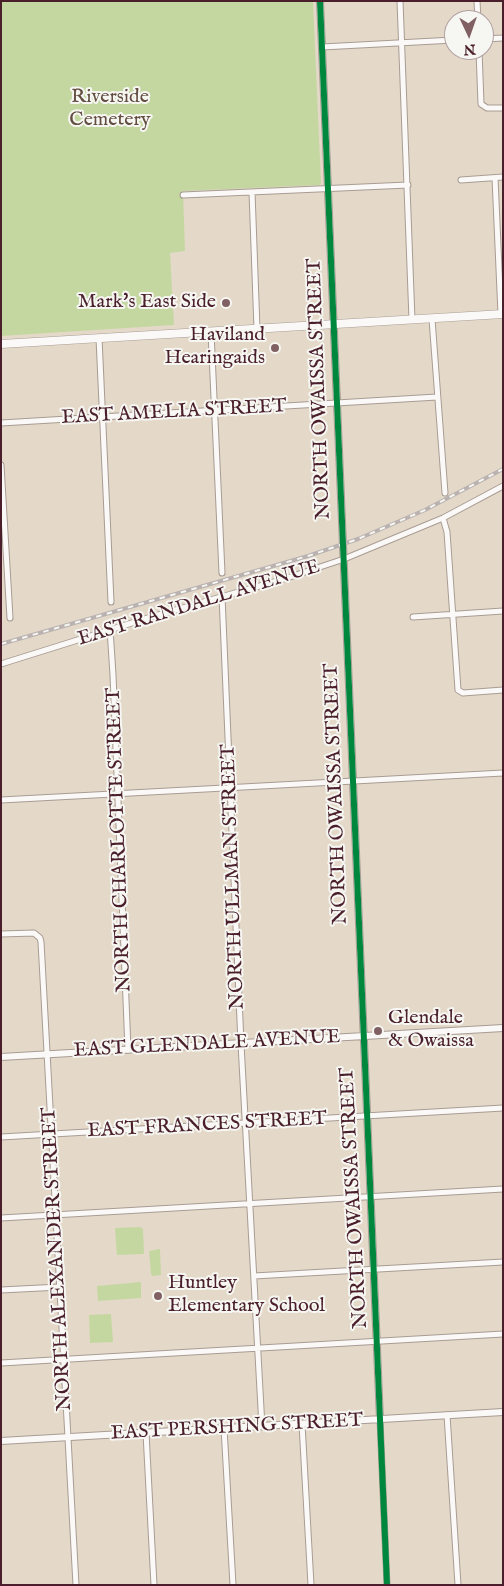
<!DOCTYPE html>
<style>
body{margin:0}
#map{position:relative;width:504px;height:1586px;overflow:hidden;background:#e4d9c8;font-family:"IM FELL English",serif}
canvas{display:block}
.frame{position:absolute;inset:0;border:2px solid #4a1f2b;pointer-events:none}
.north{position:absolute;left:444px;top:10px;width:50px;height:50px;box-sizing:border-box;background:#f6f6f2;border:1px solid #b1a0a2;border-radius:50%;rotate:177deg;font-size:14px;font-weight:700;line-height:20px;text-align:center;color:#4a1f2b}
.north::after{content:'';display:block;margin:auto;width:18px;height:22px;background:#806062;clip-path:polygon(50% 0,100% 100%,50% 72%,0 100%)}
</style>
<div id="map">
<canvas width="504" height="1586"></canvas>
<div class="frame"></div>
<div class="north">N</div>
</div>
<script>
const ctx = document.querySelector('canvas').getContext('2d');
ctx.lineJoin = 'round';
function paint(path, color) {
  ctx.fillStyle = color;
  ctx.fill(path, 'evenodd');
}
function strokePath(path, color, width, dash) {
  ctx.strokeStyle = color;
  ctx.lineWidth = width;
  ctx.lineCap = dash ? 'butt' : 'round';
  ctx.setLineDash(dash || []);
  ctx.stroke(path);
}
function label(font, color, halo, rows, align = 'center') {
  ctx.font = font + ' "IM FELL English",serif';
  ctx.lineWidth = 4;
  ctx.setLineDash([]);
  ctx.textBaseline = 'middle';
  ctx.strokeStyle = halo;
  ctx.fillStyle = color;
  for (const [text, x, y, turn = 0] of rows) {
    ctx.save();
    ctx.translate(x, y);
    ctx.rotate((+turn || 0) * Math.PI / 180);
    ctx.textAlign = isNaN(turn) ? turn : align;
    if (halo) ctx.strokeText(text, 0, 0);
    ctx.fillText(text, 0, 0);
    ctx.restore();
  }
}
const green = new Path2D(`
 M1,1H313L321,183L320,185L183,191L185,251L170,253L174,325L1,336Z
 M140,1227L143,1229L144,1254L117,1255L115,1228Z
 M160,1249L161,1275L152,1276L151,1274L149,1251Z
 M141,1282V1298L98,1301L97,1286Z
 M111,1314L113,1342L90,1343L89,1315Z`);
const minor = new Path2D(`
 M400,1L412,320
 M477,1L478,20
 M484,39L503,38
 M322,47L454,40
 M479,50L481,104L487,108H503
 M495,178L501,314
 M461,180L503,177
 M252,192L257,329
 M183,195L408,185
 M432,319L445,493
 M211,332L222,573
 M99,338L111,602
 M1,423L437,397
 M1,465L10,618
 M443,518L447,532L458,690L463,693L503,690
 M222,596L241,1044L262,1427
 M413,617L503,611
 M110,629L113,675L128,1050
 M1,664L151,617L284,579L344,559L443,518L503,486
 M1,800L503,773
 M1,934L34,933L40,938L41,942L76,1585
 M1,1137L503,1108
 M1,1218L503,1189
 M254,1276L503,1262
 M1,1290L60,1287
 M1,1363L503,1334
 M447,1415L458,1585
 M380,1420L387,1585
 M302,1424L311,1585
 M224,1428L233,1585
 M146,1433L154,1585`);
const tertiary = new Path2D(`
 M320,1L380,1420
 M1,1057L503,1028
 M1,1441L503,1412`);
const secondary = new Path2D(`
 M1,344L503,314`);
const rail = new Path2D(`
 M1,644L308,556L358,539L425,510L503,469`);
const cycleway = new Path2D(`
 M320,1L387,1585`);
const markers = [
 [226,303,5,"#806062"],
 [275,348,5,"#806062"],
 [378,1031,5,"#806062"],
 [158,1296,5,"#806062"]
];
const parkNames = [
 ["Riverside",110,98],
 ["Cemetery",110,121]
];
const poiNames = [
 ["Mark's East Side",216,303],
 ["Haviland",265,336],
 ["Hearingaids",265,359],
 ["Glendale",388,1019,"left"],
 ["& Owaissa",388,1042,"left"],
 ["Huntley",168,1284,"left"],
 ["Elementary School",168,1307,"left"]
];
const streetNames = [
 ["NORTH OWAISSA STREET",320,389,-92],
 ["EAST AMELIA STREET",174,413,-3],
 ["EAST RANDALL AVENUE",199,604,-17],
 ["NORTH OWAISSA STREET",337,794,-92],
 ["NORTH CHARLOTTE STREET",120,840,-92],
 ["NORTH ULLMAN STREET",234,877,-92],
 ["EAST GLENDALE AVENUE",207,1045,-3],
 ["EAST FRANCES STREET",207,1126,-3],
 ["NORTH OWAISSA STREET",355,1198,-93],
 ["NORTH ALEXANDER STREET",58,1259,-93],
 ["EAST PERSHING STREET",237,1428,-3]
];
paint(green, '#c5d7a1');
strokePath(minor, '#a89c94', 7);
strokePath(tertiary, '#a89c94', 8);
strokePath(secondary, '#a89c94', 9);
strokePath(minor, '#fbf9f7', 5);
strokePath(tertiary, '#fbf9f7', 6);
strokePath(secondary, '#fbf9f7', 8);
strokePath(rail, '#b9b2b1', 4);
strokePath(rail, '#f6f6f2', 2, [5.5]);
strokePath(cycleway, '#00873e', 6);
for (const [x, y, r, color] of markers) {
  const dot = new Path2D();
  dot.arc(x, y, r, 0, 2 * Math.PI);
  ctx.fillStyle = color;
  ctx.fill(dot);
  strokePath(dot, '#f6f6f2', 2);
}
label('20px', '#624d40', '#f6f6f2', parkNames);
label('20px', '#4a1f2b', '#f6f6f2', poiNames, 'right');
label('20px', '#4a1f2b', '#f6f6f2', streetNames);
</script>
